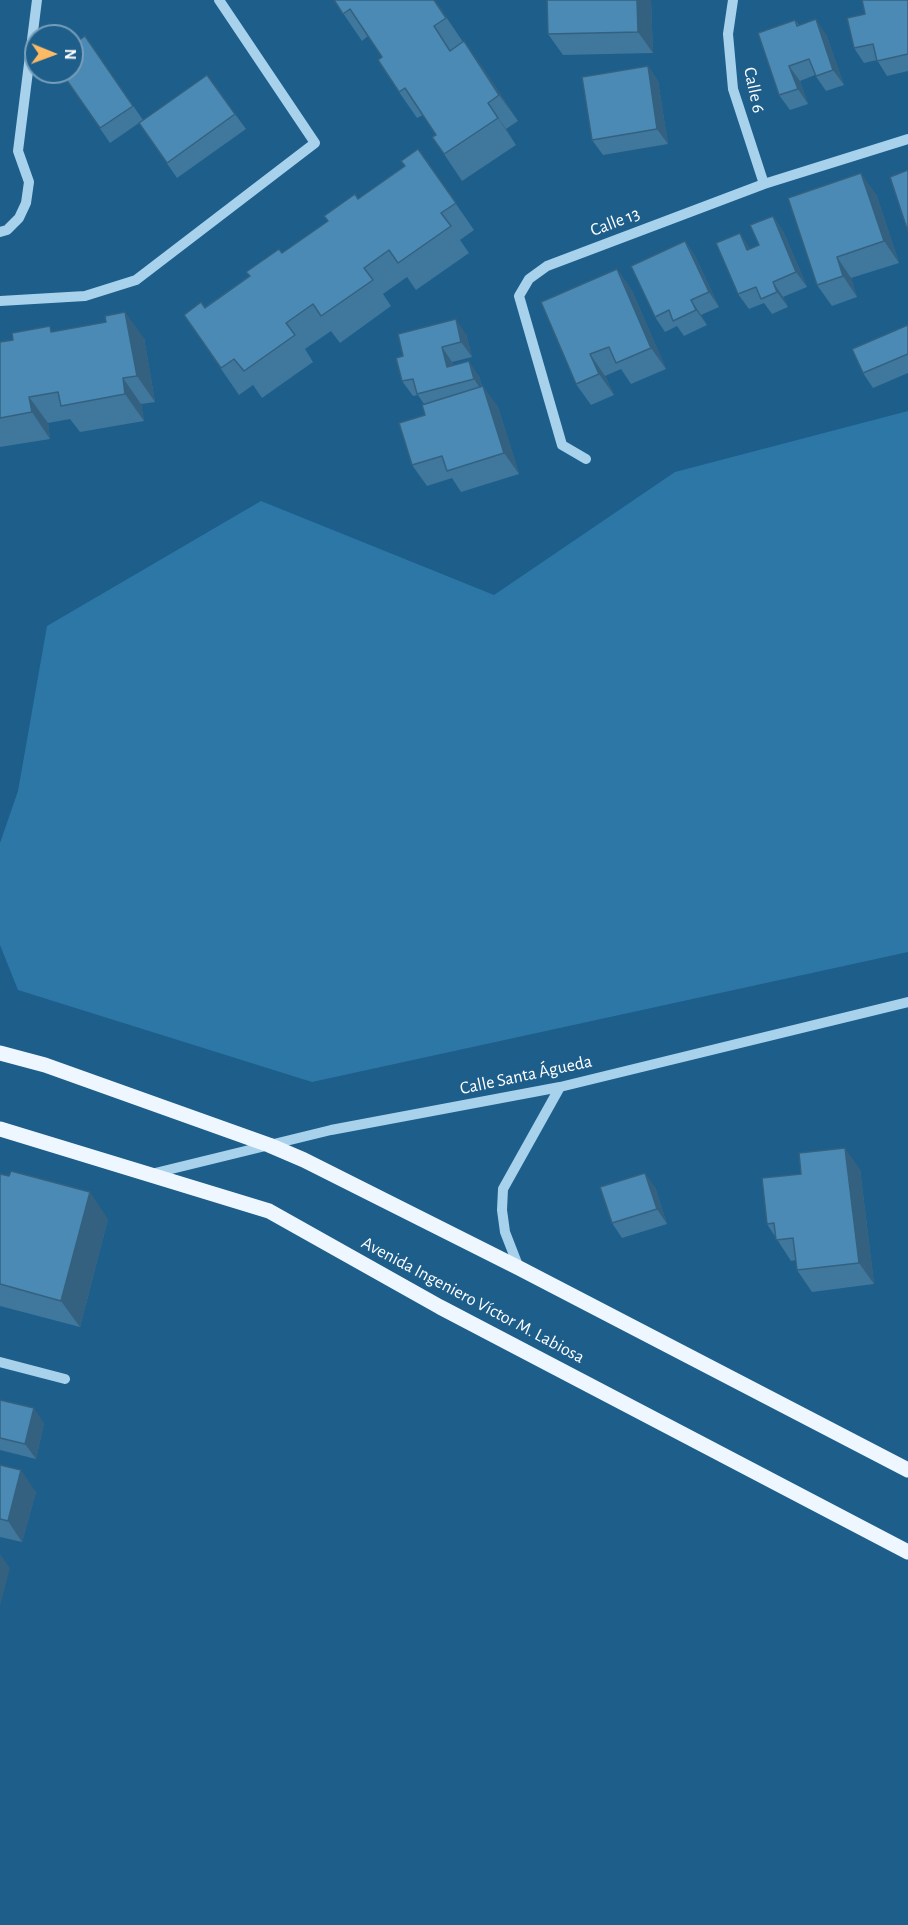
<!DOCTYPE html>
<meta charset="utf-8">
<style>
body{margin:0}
#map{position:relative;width:908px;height:1925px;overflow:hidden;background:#1d5e8b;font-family:"Alegreya Sans",sans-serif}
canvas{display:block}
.north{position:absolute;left:24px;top:24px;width:60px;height:60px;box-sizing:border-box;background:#1d5e8b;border:2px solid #779eb9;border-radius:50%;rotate:91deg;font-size:16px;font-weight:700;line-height:24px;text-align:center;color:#fff}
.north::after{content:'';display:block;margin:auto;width:21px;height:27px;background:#fcb966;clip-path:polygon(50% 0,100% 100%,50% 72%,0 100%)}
</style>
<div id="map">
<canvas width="908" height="1925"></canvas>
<div class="north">N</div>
</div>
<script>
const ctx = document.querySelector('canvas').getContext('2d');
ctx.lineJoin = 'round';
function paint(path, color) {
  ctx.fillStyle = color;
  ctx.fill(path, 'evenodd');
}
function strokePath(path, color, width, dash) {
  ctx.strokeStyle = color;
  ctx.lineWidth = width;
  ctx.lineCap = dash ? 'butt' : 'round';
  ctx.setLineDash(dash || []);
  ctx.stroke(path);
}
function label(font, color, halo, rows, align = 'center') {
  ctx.font = font + ' "Alegreya Sans",sans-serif';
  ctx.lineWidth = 6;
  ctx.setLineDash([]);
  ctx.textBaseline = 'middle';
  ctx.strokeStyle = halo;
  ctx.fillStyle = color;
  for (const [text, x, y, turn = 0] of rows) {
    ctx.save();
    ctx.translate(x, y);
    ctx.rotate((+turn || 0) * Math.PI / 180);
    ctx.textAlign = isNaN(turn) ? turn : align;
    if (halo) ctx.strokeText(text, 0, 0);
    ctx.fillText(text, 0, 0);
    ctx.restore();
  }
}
const green = new Path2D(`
 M908,411V952L312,1082L18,990L0,945V843L18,791L47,626L261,501L494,595L675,472Z`);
const minor = new Path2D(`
 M733,0L728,34L733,89L764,184
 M0,232L7,230L19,218L26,203L29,182L18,151L37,0
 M0,301L85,296L136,280L315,143L219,0
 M586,459L562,445L519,296L529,279L547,266L764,184L908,139
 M151,1174L331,1130L560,1087L908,1002
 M519,1268L505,1232L502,1210L503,1189L560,1087
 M0,1362L65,1379`);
const major = new Path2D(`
 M0,1053L45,1065L269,1145L304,1160L519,1268L908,1470
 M0,1129L269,1211L440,1307L908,1552`);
const wall = new Path2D(`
 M334,0H435L463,42L483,68L518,121L506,129L516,145L462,181L444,154L436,135L423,115L417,118L399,92L382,57L368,36L362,41Z
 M651,0L653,53L563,55L548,34Z
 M908,0V71L887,76L877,60L864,63L854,48L865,14Z
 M795,20L799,25L826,34L844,85L826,91L815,75L800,81L808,104L790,110L779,95Z
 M85,36L143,120L235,114L246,129L177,178L139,123L110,143L61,72Z
 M648,66L658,81L668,144L603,155L592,140Z
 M418,149L474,230L460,240L469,253L416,290L407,277L383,294L391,306L340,343L331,331L305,349L313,362L262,398L253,385L239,395L184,315L205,307L328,221L404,166Z
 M876,194L899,263L851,278L857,297L832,306L817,285Z
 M773,216L783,231L807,287L783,297L788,307L772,314L764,303L749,309L738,294L750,249L759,245Z
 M685,241L695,256L719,307L701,315L707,325L684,336L677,326L665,332L655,317Z
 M617,269L632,291L666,369L631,384L621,369L605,376L614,395L591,405L576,384Z
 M908,325V373L873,388L863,373Z
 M54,332L144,338L155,402L141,404L144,421L80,432L70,419L48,423L50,439L0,447V342Z
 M466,334L472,357L452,362L453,365L479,376L482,386L498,407L519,474L461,492L452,478L427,486L412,465L425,415L424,404L418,395L413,396L402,381L403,356Z
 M860,1169L874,1284L812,1292L797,1270L796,1260L791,1261L767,1224L801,1174Z
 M0,1174L9,1176L108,1219L80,1327L0,1306Z
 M655,1187L667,1224L622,1238L612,1223Z
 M0,1400L44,1423L36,1459L0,1450Z
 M0,1465L36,1492L22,1542L0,1537Z`);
const shadedWall = new Path2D(`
 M434,0H435L465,44Z
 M637,0H651L653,53L638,32Z
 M816,19L826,34L844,85L833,70Z
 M464,41L483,68L518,121L499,95Z
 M648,66L658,81L668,144L657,129Z
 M789,66L800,81L808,104L798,89Z
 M488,103L506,129L516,145Z
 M861,173L876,194L899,263L884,241Z
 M773,216L783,231L807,287L796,272Z
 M740,233L750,248L747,250Z
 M685,241L695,256L719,307L709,292Z
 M837,257L851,278L857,297L843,276Z
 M617,269L632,291L666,369L651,348Z
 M773,282L783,297L788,307L777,292Z
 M691,300L701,315L707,325L696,310Z
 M125,312L144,338L155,402L137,376Z
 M456,319L466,334L472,357L461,342Z
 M442,347L452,362L457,382L447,367Z
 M590,354L605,376L614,395L599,374Z
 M469,361L479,376L484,394L474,379Z
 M123,378L141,404L144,421L125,394Z
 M483,386L498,407L519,474L504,453Z
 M29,397L48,423L50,439L32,412Z
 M845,1148L860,1169L874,1284L859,1263Z
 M645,1173L655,1187L667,1224L657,1209Z
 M90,1192L108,1219L80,1327L61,1301Z
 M34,1408L44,1423L36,1459L25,1444Z
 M21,1470L36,1492L22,1542L8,1521Z
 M0,1554L10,1568L0,1606Z`);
const building = new Path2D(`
 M334,0H434L446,18L434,26L450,51L464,41L499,95L488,103L498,118L444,154L432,137L436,135L405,88L399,92L378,60L382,57L350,9L343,14Z
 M547,0H637L638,32L548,34Z
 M862,0H908V54L877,61L873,44L854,48L847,18L865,14Z
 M816,19L833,70L816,76L809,59L789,66L798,89L779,95L758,33L795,20L797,26Z
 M85,36L133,106L100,128L61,72H72V45Z
 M648,66L657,129L592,140L582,77Z
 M207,75L235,114L167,163L139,123Z
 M418,149L456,203L441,213L451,226L398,263L389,250L364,268L373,280L321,316L313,304L286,323L295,335L244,371L234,359L221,368L184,315L201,302L205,308L250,276L246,272L279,249L282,253L328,221L324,216L355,194L358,199L405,166L401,161Z
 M908,170V232L890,177Z
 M861,173L884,241L837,257L843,276L817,285L788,198Z
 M773,216L796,272L773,282L777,292L761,299L756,287L738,294L716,243L740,233L747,250L759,245L750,225Z
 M685,241L709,292L691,300L696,310L673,321L669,310L655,317L631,266Z
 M617,269L651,348L616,363L609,347L590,354L599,374L576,384L541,302Z
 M125,312L137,376L123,378L125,394L61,406L58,392L29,397L32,412L0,418V342L13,340L12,333L50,326L51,332L106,322L105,316Z
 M456,319L461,342L442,347L447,367L469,361L474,379L417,394L413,379L402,381L396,358L403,356L398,334Z
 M908,325V354L863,373L852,349Z
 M483,386L504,453L447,471L442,456L412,465L399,423L425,415L422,405Z
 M845,1148L859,1263L797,1270L793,1238L776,1240L774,1223L767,1224L762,1178L801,1174L799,1153Z
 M11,1171L90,1192L61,1301L0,1284V1174L9,1176Z
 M645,1173L657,1209L612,1223L600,1187Z
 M0,1400L34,1408L25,1444L0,1438Z
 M0,1465L21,1470L8,1521L0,1519Z`);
const streetNames = [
 ["Calle 6",754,90,78],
 ["Calle 13",615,222,-21],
 ["Calle Santa Águeda",526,1075,-12],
 ["Avenida Ingeniero Víctor M. Labiosa",473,1300,28]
];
paint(green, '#2d77a7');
strokePath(minor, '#a8d2ec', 10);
strokePath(major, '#eef7ff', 15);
paint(wall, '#40779c');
paint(shadedWall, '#34617f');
paint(building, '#4a8ab5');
strokePath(building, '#34617f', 1.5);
label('18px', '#fff', '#1d5e8b', streetNames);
</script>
